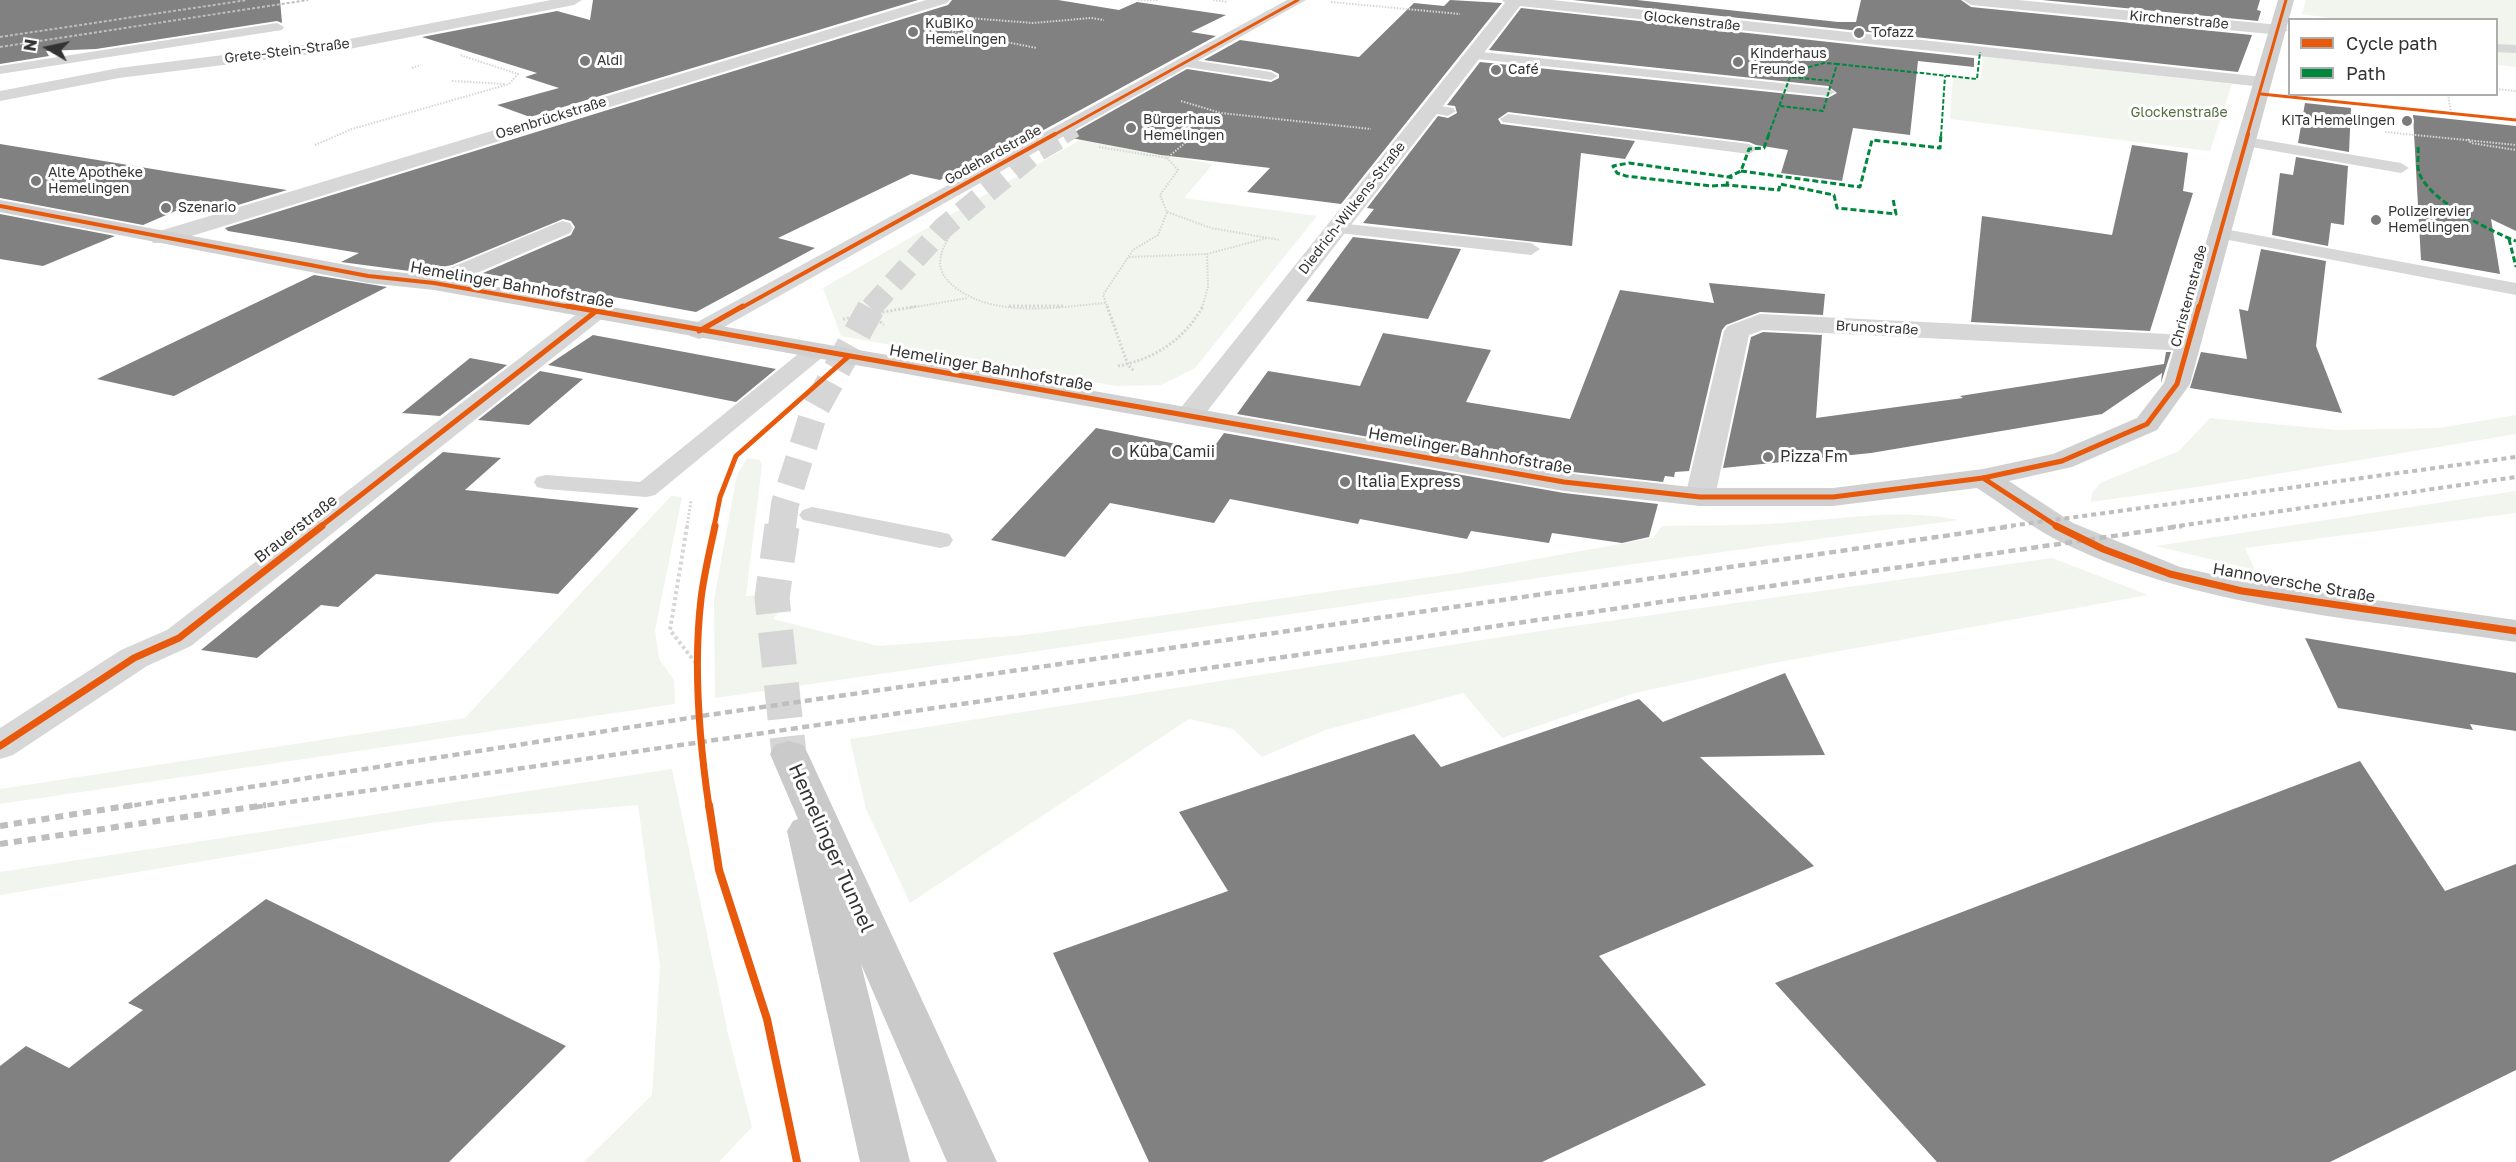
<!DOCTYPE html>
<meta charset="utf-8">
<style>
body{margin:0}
#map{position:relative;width:2516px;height:1162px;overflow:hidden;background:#fff;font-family:"Golos Text",sans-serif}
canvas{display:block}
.legend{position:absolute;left:2288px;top:18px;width:210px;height:78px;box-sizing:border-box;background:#fff;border:2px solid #adadad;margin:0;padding:8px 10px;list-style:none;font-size:18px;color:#333}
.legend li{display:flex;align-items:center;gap:12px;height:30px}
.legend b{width:30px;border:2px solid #adadad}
.north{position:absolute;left:18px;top:18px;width:60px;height:60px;-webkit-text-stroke:4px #fff;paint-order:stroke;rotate:279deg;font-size:16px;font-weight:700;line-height:24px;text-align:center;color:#333}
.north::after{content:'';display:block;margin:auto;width:21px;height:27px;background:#333;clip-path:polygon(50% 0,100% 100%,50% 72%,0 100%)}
</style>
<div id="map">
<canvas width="2516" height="1162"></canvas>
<ul class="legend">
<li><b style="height:8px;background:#e8590c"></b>Cycle path</li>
<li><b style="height:8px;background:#00873e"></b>Path</li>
</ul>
<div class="north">N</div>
</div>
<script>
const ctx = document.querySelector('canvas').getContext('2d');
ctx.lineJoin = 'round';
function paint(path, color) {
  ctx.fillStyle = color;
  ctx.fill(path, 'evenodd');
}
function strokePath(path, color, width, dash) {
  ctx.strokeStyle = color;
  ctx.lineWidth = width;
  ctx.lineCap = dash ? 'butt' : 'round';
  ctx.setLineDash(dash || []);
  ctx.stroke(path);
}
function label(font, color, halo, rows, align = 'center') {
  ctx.font = font + ' "Golos Text",sans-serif';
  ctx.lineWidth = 6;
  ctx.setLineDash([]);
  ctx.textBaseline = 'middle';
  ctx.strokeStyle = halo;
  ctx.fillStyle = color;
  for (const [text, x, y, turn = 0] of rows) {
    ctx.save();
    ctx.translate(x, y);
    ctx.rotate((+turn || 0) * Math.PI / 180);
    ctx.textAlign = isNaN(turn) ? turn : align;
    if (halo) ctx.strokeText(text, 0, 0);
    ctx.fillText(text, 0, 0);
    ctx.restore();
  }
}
const green = new Path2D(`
 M2306,0H2516V67L2497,65L2496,20H2344L2302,14Z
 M1983,56L2232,84L2210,151L1950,119L1953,76L1981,79Z
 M1080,140L1213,164L1184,198L1317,216L1195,368L1161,385L1116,386L841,336L823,288Z
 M2516,415V434L2204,486L2091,502L2092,493L2100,483L2179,451L2210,418L2337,430L2439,428Z
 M747,458L760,460L762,465L746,596L782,593L791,596L773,619L878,646L1024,635L1459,573L1653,538L1662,526C1698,525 1733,526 1768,524C1832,521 1895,507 1959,520L1641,563L715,698L714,599L737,475Z
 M2516,491V513L2245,548L2255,570L2156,546Z
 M671,496L682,497L655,630L659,659L674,680L675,704L0,804V789L465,718Z
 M2052,558L2148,595L1768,664L1635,693L1502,738L1463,693L1325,730L1262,757L1233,729L1189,719L910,903L866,809L850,739L1553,629Z
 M672,769L729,1038L752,1127L719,1162H584L652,1095L660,966L638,805L437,822L0,895V872Z`);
const building = new Path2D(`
 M0,0H280L282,23L277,21L96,49L46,51L49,56L0,64Z
 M593,0H918L530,117L497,105L559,88L525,77L537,73L422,37L557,11L590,20Z
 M952,0H1058L1119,10L1137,2L1226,15L1191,32L1216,36L1040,132L1033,131L940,180L911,174L778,238L815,248L696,312L483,273L571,235L575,227L571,221L563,219L452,265L442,267L431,265L417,272L341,262L359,253L228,231L225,228L948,5Z
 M1450,0L1502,3L1341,204L1247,192L1270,168L1161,155L1066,137L1187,69L1271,82L1279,78V74L1271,70L1204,60L1240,40L1359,57L1414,3L1444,6Z
 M1573,0H1637L1838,22H1856L1861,0H1961L1971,7L2252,35L2238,72Z
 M2042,0H2260L2257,10L2261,11L2258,21Z
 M1521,8L1974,58V67L1918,61L1910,135L1853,128L1842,181L1781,173L1788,150L1756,145L1749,142L1508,112L1498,119L1501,124L1635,141L1625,159L1581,153L1572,246L1363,223L1374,209L1367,208L1438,116L1448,118L1457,113L1455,106L1447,105L1480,62L1828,98L1837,93L1828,86L1489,50Z
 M2305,103L2351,108L2349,152L2298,143Z
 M2413,115L2516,126V231L2491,219L2500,274L2421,260Z
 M0,144L177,173L287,190L212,213L201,200L143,225L0,198Z
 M2132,145L2188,153L2183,191L2193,193L2150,331L1971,322L1982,216L2112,235Z
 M2296,157L2348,166L2344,225L2331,223L2328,246L2272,235L2280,173L2293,175Z
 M0,214L115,236L43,266L0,259Z
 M1353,237L1461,249L1428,319L1306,301Z
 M2261,249L2326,261L2316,346L2342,413L2190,388L2201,352L2247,359L2239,309L2248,311Z
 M314,275L387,287L174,396L97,379Z
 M1709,283L1825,294L1823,315L1760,312L1726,325L1722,330L1689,471L1675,472L1674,477L1665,476L1663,482L1564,471L1237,414L1268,371L1360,386L1383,333L1491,350L1466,402L1570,419L1620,290L1714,303Z
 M1763,332L1822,335L1816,418L1963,398L1960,396L2164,364L2166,352H2171L2161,383L2162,373L2102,414L1871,453L1723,468L1751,337Z
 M593,335L776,369L736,402L548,365Z
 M470,358L507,365L440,416L402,413Z
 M540,371L583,379L529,425L478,420Z
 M1096,428L1211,451L1224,433L1564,493L1658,504L1649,537L1622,543L1552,533L1549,543L1471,531L1467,539L1360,519L1358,524L1230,499L1214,523L1110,503L1065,557L991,540Z
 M443,452L501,458L465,490L639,508L558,594L376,574L338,607L321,605L257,658L201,650Z
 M2305,638L2516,673V731L2470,724L2473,730L2338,708Z
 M1785,673L1825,755L1700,757L1814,866L1599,956L1706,1085L1542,1162H1149L1053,953L1228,891L1179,812L1414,734L1441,767L1639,699L1663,722Z
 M2360,761L2445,891L2516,864V1070L2330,1162H1937L1775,983Z
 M266,899L566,1046L449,1162H0V1066L26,1046L69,1068L143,1010L128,1003Z`);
const primaryTunnelFar3 = new Path2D(`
 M1063,136L1075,129`);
const primaryTunnelFar2 = new Path2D(`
 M871,308L943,228L1037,151L1066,134`);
const primaryTunnelFar1 = new Path2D(`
 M782,527L785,504L815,409L872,306`);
const primaryTunnel = new Path2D(`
 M782,526L772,598L789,754`);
const pathFar2 = new Path2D(`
 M1138,0H1158
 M1213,0L1227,2
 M1331,2L1460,14
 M969,18L1033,23L1091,18L1104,20
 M949,31L1037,48
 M412,68L421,65
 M452,81L505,84
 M2496,89L2516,91
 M2448,94L2451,113
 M1181,101L1221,113
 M2385,132L2516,145
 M2468,139L2471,143L2516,150
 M315,145L352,129L509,84L518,74L460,55
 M1099,147L1167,158
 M1167,212L1211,228L1280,240
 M954,230C942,247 932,266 950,283C990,320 1057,307 1106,303
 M1129,257L1207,254L1267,238
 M909,308L968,298
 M1108,308L1103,295L1133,250L1158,235L1167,212L1160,195L1178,170L1167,158L1221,113L1371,129
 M1202,308L1208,287L1207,254`);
const pathFar1 = new Path2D(`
 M1009,306H1064
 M1107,306L1128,365L1134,371
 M871,314L884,325
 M843,319L918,306
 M1118,366C1155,359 1185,339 1203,306
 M687,527L691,501`);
const path = new Path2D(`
 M687,526L670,630L698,666`);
const lane = new Path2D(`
 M277,23L284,27L282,30L0,74V66Z
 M2496,44L2516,45V53L2496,52Z
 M1472,51L1828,88L1835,92L1828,96L1467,58L1465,55Z
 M1185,59L1271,72L1278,76L1271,80L1180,66L1178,63Z
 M1430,104L1453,108L1456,111L1448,116L1425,112L1422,109Z
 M1508,114L1749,144L1757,149L1749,154L1503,122L1500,119Z
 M2246,137L2401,163L2409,168L2401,173L2240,145L2238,142Z
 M1337,223L1531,243L1540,249L1531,255L1331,232L1328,228Z
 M2219,228L2516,283V295L2213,237L2210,233Z
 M816,345L824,346L827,351L824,356L655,495L646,497L546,489L537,487L534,482L537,477L546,475L640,482L808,346Z
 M812,507L940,532L949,534L953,540L949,546L940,548L803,520L799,515L803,510Z`);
const street = new Path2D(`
 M551,0H582L574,5L344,50L119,78L0,101V91L119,68L344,40Z
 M926,0H950L947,3L169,243H153L150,238L153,233Z
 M1287,0H1306L708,336L699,339L690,336L686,331L690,326Z
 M1502,0H1552L2263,77L2272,82L2263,87L1520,6L1199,422L1189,424L1179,422L1175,416L1179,410L1505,3Z
 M1963,0H2018L2280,25L2288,30L2280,35L1971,5Z
 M562,221L570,223L573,228L570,233L442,288H426L422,283L426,278Z
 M595,305L604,307L607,312L604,317L191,646L147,666L13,755L0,759V728L121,650L167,630L586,307Z
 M1760,314L2188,335L2197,338L2201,343L2197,348L2188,351L1763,330L1749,335L1715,497L1711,503L1700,506L1689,503L1685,497L1724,331L1728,326Z`);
const secondary = new Path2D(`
 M2278,0H2294L2190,384L2157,430L2072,467L2009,481L2073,523L2180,567L2242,581L2516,620V642C2363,619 2192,609 2053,538C2027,524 2002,504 1977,488L1833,506H1700L1564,491L434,290L368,283L0,212V200L368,269L434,276L1564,473L1700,488H1833L1983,469L2053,454L2137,418L2164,383Z`);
const primary = new Path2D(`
 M789,741L803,745L808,754L997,1162H947L861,964L910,1162H860L787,831L793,821L798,819L770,754L775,745Z`);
const railFar3 = new Path2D(`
 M0,37L247,0
 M0,47L308,0`);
const railFar2 = new Path2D(`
 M2002,527L2516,457
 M2171,527L2516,477`);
const railFar1 = new Path2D(`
 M123,807L708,715L2013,526
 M256,807L2182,526`);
const rail = new Path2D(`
 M0,826L133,805
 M0,844L266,805`);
const quietFar1 = new Path2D(`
 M1783,74L1824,63L1837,64
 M1780,106L1823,111L1837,64L1977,79L1980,52
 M1768,136L1790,77L1832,81
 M1941,136L1945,76`);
const quiet = new Path2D(`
 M1769,134L1764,148L1749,149L1741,171L1728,177L1727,185L1779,190L1780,184L1834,195L1837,208L1896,214L1893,199
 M2418,147C2419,156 2416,167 2420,175C2432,202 2490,231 2516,241
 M1741,171L1860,187L1872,140L1940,148L1941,134
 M1727,185L1711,186L1626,176L1617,173L1613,166L1629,163L1735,178
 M2509,239L2516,267`);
const cyclewayFar4 = new Path2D(`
 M2261,94L2516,120
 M1052,136L1298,0
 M2247,136L2286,0`);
const cyclewayFar3 = new Path2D(`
 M0,206L368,276L434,283L576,308
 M741,308L1055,134
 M2199,308L2248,134`);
const cyclewayFar2 = new Path2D(`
 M567,306L1564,482L1700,497H1833L1983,478L2062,461L2147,424L2177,384L2199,306
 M699,331L743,306
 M1983,478L2058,527
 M320,527L595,312
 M714,527L720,497L736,456L849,356`);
const cyclewayFar1 = new Path2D(`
 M2056,526L2103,549L2170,574L2242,591L2516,631
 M0,746L134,658L179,638L322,526
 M709,807C699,739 693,667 701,599C704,574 710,550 715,526`);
const cycleway = new Path2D(`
 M709,805L719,870L767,1019L797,1162`);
const markers = [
 [913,32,6,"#7a7a7a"],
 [1859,33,6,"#7a7a7a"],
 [585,61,6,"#7a7a7a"],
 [1738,62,6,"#7a7a7a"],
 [1496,70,6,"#7a7a7a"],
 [2407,121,6,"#7a7a7a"],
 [1131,128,6,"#7a7a7a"],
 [36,181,6,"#7a7a7a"],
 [166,208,6,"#7a7a7a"],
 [2376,220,6,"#7a7a7a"],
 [1117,452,6,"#7a7a7a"],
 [1768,457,6,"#7a7a7a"],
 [1345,482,6,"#7a7a7a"]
];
const farStreetnames = [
 ["Kirchnerstraße",2179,20,5],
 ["Glockenstraße",1692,21,6],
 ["Grete-Stein-Straße",287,51,-7],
 ["Osenbrückstraße",551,118,-17],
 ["Godehardstraße",993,155,-29],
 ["Diedrich-Wilkens-Straße",1352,208,-52],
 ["Christernstraße",2189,296,-75],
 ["Brunostraße",1877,328,3]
];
const farPoinames = [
 ["KuBiKo",925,24],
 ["Hemelingen",925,40],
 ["Tofazz",1871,33],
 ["Kinderhaus",1750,54],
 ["Freunde",1750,70],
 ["Aldi",597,61],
 ["Café",1508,70],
 ["Bürgerhaus",1143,120],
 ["Hemelingen",1143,136],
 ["KiTa Hemelingen",2395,121,"right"],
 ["Alte Apotheke",48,173],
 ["Hemelingen",48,189],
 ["Szenario",178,208],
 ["Polizeirevier",2388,212],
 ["Hemelingen",2388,228]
];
const farParknames = [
 ["Glockenstraße",2179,113]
];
const streetNames = [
 ["Hemelinger Bahnhofstraße",512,285,10],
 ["Hemelinger Bahnhofstraße",991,368,10],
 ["Hemelinger Bahnhofstraße",1470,451,10],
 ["Brauerstraße",296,529,-38],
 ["Hannoversche Straße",2294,583,10]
];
const poiNames = [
 ["Kûba Camii",1129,452],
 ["Pizza Fm",1780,457],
 ["Italia Express",1357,482]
];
const nearStreetnames = [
 ["Hemelinger Tunnel",831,848,66]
];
paint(green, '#f1f5ed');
paint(building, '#818181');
strokePath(primaryTunnelFar3, '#d6d6d6', 17, [17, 8]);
strokePath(primaryTunnelFar2, '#d6d6d6', 22, [22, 11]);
strokePath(primaryTunnelFar1, '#d6d6d6', 28, [28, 14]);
strokePath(primaryTunnel, '#d6d6d6', 35, [35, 18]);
strokePath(pathFar2, '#d6d6d6', 2, [1.5, 1.5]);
strokePath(pathFar1, '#d6d6d6', 3, [2, 2]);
strokePath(path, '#d6d6d6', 4, [3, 3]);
paint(lane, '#d7d7d7');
paint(street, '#d7d7d7');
paint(secondary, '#d0d0d0');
paint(primary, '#cacaca');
strokePath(railFar3, '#bebebe', 2, [3, 2]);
strokePath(railFar2, '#bebebe', 4, [5, 4]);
strokePath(railFar1, '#bebebe', 4.5, [7, 4.5]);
strokePath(rail, '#bebebe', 6, [8, 6]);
strokePath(quietFar1, '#00873e', 2, [4.5, 2]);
strokePath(quiet, '#00873e', 3, [6, 3]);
strokePath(cyclewayFar4, '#e8590c', 3);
strokePath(cyclewayFar3, '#e8590c', 4);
strokePath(cyclewayFar2, '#e8590c', 5);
strokePath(cyclewayFar1, '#e8590c', 7);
strokePath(cycleway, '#e8590c', 8);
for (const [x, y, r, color] of markers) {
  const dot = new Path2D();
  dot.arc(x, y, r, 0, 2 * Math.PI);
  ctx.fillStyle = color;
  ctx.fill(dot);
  strokePath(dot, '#fff', 2);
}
label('14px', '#333', '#fff', farStreetnames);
label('14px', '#333', '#fff', farPoinames, 'left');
label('14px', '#56703f', '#fff', farParknames);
label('16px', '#333', '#fff', streetNames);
label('16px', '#333', '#fff', poiNames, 'left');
label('20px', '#333', '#fff', nearStreetnames);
</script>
